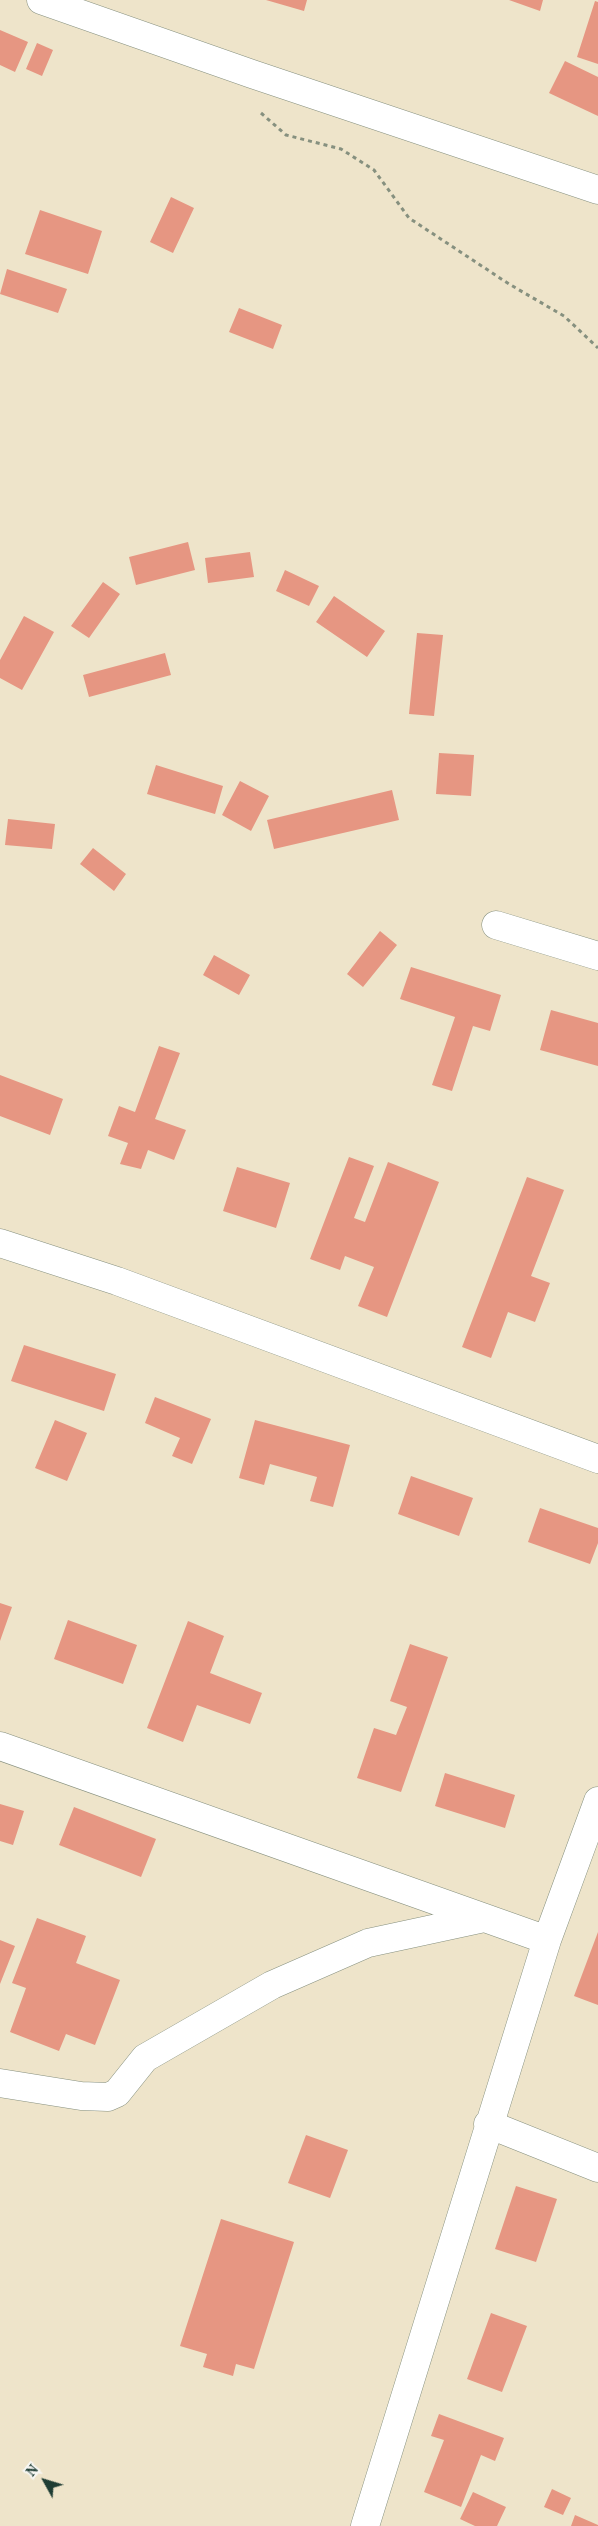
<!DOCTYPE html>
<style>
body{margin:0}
#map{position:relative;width:598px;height:2526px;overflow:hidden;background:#eee4ca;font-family:Vollkorn,serif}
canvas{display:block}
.north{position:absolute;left:20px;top:2456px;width:50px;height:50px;-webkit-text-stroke:4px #f6f6f2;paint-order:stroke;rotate:309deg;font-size:14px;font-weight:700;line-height:20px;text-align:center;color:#1f3d34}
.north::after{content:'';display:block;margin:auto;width:18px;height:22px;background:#1f3d34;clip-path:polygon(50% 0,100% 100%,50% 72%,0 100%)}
</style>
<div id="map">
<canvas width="598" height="2526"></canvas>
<div class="north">N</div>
</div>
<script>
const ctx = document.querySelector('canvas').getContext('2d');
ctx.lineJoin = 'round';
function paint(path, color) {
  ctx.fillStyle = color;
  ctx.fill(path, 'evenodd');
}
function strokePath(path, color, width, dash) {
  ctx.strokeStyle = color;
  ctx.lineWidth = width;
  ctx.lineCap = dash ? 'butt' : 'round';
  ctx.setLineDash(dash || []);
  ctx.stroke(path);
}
const building = new Path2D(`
 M266,0H307L304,11Z
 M509,0H543L540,11Z
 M595,1L598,2V64L577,57Z
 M0,30L28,42L15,72L0,65Z
 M37,43L53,50L42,76L26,69Z
 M565,61L598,77V116L549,93Z
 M171,197L194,208L173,253L150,242Z
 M40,210L102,231L88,274L25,254Z
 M7,269L67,289L58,313L0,294Z
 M239,308L282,325L273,349L229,332Z
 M188,542L195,570L136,585L129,557Z
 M250,552L254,577L208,583L205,558Z
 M285,570L319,586L309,606L276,591Z
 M103,582L120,594L89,638L71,626Z
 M334,596L385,631L367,657L316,622Z
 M24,616L54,632L22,690L0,678V660Z
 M417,633L443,635L434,716L409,714Z
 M165,653L171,675L89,697L83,675Z
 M439,753L474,755L471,796L436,794Z
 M156,765L223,786L215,814L147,794Z
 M240,781L269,796L251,831L222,815Z
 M392,790L399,820L274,849L267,820Z
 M8,819L55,824L52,849L5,845Z
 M93,848L126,874L114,891L80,864Z
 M380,931L397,945L363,987L347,974Z
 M214,955L250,975L239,995L203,975Z
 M411,967L501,995L490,1031L473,1026L452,1091L432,1085L455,1017L400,999Z
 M551,1010L598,1023V1066L540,1050Z
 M159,1046L180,1053L155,1119L186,1130L174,1160L148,1150L141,1169L120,1164L128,1143L108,1136L119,1106L135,1112Z
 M0,1075L63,1099L50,1135L0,1116Z
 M349,1157L374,1166L354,1218L365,1222L388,1162L439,1182L387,1317L358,1306L374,1267L345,1256L340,1270L310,1259Z
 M237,1167L290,1183L276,1228L223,1211Z
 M527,1177L564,1190L531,1276L550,1283L535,1322L508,1312L491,1358L462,1347Z
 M24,1345L116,1374L104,1411L11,1381Z
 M155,1397L211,1419L192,1464L172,1456L180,1438L145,1423Z
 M55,1420L87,1433L67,1481L35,1468Z
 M255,1420L350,1445L333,1507L310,1501L317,1477L270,1464L264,1485L239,1478Z
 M411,1476L473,1498L459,1536L398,1514Z
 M540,1508L598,1528V1543L590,1564L528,1542Z
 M0,1603L12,1607L0,1641Z
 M68,1620L137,1645L123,1684L54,1659Z
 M188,1621L224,1636L210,1673L262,1693L250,1724L197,1705L183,1742L147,1728Z
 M410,1644L448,1657L401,1792L357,1778L374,1728L396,1735L407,1707L390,1701Z
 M445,1773L515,1795L505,1828L435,1806Z
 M0,1804L24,1811L13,1845L0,1841Z
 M74,1807L156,1839L141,1877L59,1845Z
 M37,1918L86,1936L76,1963L120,1980L95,2045L66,2034L59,2051L10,2032L26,1988L12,1983Z
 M598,1932V2005L574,1996Z
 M0,1940L15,1946L0,1984Z
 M306,2135L348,2150L330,2198L288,2183Z
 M516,2186L557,2199L536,2262L495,2249Z
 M221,2219L294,2242L254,2369L236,2364L233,2376L203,2367L207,2354L180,2346Z
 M491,2313L527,2326L502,2392L467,2379Z
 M439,2414L504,2438L495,2461L481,2455L461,2507L424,2492L444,2440L431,2436Z
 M552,2489L571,2498L563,2515L544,2507Z
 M473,2492L506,2507L497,2526H475L460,2519Z
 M575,2515L598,2525V2526H571Z`);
const path = new Path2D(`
 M261,113L286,135L341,149L374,170L409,218L509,284L564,316L598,348`);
const minor = new Path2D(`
 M41,0L252,74L598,190
 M496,925L598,956
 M0,1243L117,1281L598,1459
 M0,1746L547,1940
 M0,2083L81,2096L108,2097L117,2093L145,2058L272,1985L368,1943L484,1918
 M488,2124L598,2168
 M365,2526L547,1940L598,1801`);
paint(building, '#e69682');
strokePath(minor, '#86907f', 29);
strokePath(path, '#86907f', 3, [4, 4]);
strokePath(minor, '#fff', 28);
</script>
